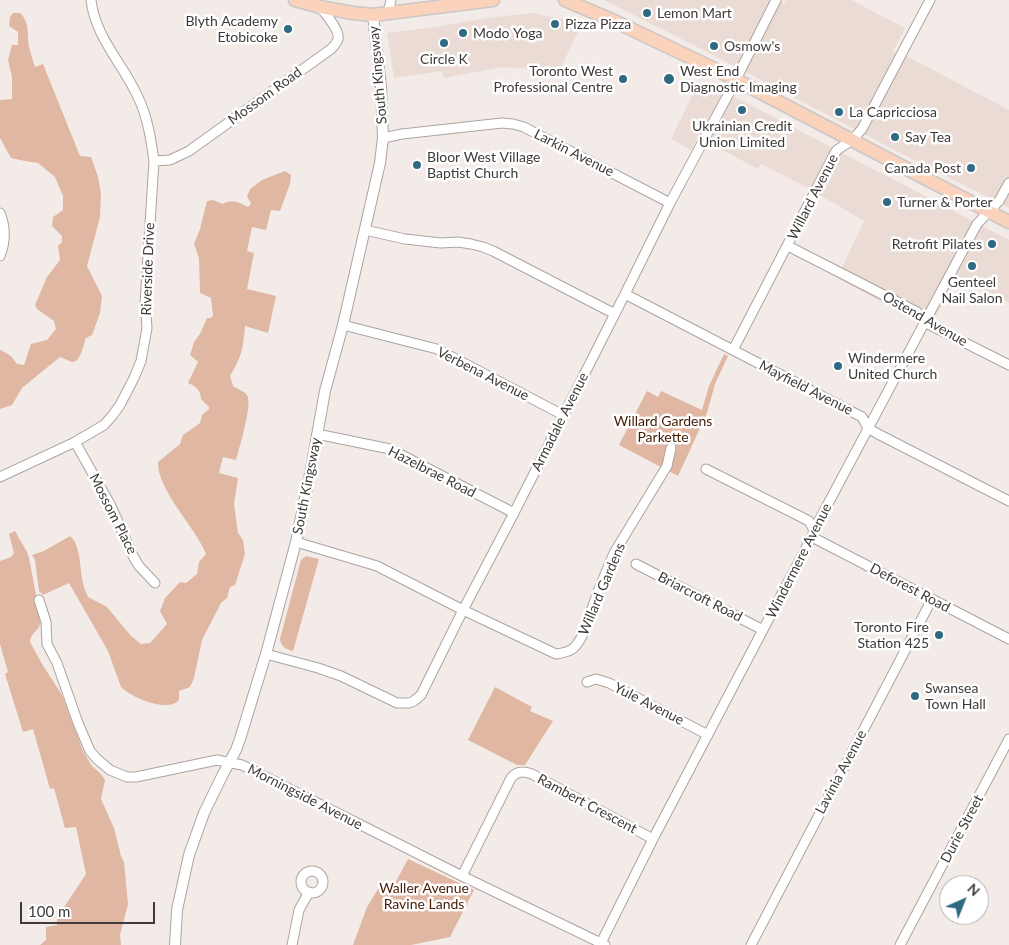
<!DOCTYPE html>
<style>
body{margin:0}
#map{position:relative;width:1009px;height:945px;overflow:hidden;background:#f3ebe7;font-family:Lato,sans-serif}
canvas{display:block}
.north{position:absolute;left:939px;top:875px;width:50px;height:50px;box-sizing:border-box;background:#fff;border:1px solid #b2b1b0;border-radius:50%;rotate:44deg;font-size:14px;font-weight:700;line-height:20px;text-align:center;color:#3e3b3a}
.north::after{content:'';display:block;margin:auto;width:18px;height:22px;background:#2f6982;clip-path:polygon(50% 0,100% 100%,50% 72%,0 100%)}
.scale{position:absolute;left:20px;top:902px;width:135px;height:22px;box-sizing:border-box;border:2px solid #3e3b3a;border-top:0;padding-left:6px;font-size:15px;line-height:18px;white-space:nowrap;color:#3e3b3a;-webkit-text-stroke:4px #fff;paint-order:stroke}
</style>
<div id="map">
<canvas width="1009" height="945"></canvas>
<div class="north">N</div>
<div class="scale">100 m</div>
</div>
<script>
const ctx = document.querySelector('canvas').getContext('2d');
ctx.lineJoin = 'round';
function paint(path, color) {
  ctx.fillStyle = color;
  ctx.fill(path, 'evenodd');
}
function strokePath(path, color, width, dash) {
  ctx.strokeStyle = color;
  ctx.lineWidth = width;
  ctx.lineCap = dash ? 'butt' : 'round';
  ctx.setLineDash(dash || []);
  ctx.stroke(path);
}
function label(font, color, halo, rows, align = 'center') {
  ctx.font = font + ' Lato,sans-serif';
  ctx.lineWidth = 5;
  ctx.setLineDash([]);
  ctx.textBaseline = 'middle';
  ctx.strokeStyle = halo;
  ctx.fillStyle = color;
  for (const [text, x, y, turn = 0] of rows) {
    ctx.save();
    ctx.translate(x, y);
    ctx.rotate((+turn || 0) * Math.PI / 180);
    ctx.textAlign = isNaN(turn) ? turn : align;
    if (halo) ctx.strokeText(text, 0, 0);
    ctx.fillText(text, 0, 0);
    ctx.restore();
  }
}
const built = new Path2D(`
 M604,0H779L784,3L786,0H851L905,28L893,51L912,59L1009,110V208L873,139L727,62Z
 M532,13L576,22L581,25L556,78L530,69L502,67L444,78L442,71L394,78L387,33L435,27L487,18Z
 M699,82L739,99L1009,240V303L956,275L936,317L911,318L837,278L864,221L808,188L761,164L758,169L698,137L691,150L671,139Z`);
const green = new Path2D(`
 M13,13H20C30,22 27,35 29,47C31,54 33,61 35,67L43,64L80,156L91,157L98,177L101,194L100,217L87,266L102,296L100,313L92,335L86,338C83,345 81,362 72,362C68,361 64,358 60,357L22,388L12,405L0,409V350H1L11,356L17,364L24,365L31,344L47,340L56,329L54,321L37,309L35,305L47,277L60,260L58,246L62,242V236L52,226L53,217L63,210V196L55,177L38,163L25,161L11,158L0,138V100L12,99V77L8,60L12,45H18V32L9,26L10,17Z
 M285,171L291,175L290,184L280,211L271,210L266,230L252,227L247,251L254,253L247,289L276,296L268,333L245,326C243,349 242,356 230,376L233,386C237,389 244,391 247,395C253,403 239,449 236,460L223,457L219,473L238,478L234,504L238,533L243,540L245,554L235,585L230,587L227,598L221,603L202,640L194,678L190,687L179,691V700C168,713 132,698 121,687L108,651L69,583L43,595L39,591L35,560L32,555L44,551L70,536C80,544 80,566 82,578C83,584 85,591 88,597L107,607L131,636L141,644L150,643L167,624L160,611L165,598L180,582L186,583L197,574L199,562L206,554C196,528 157,490 158,462L180,444L183,435L200,423L202,415L209,409V407L201,399C201,391 196,386 188,383L198,362L190,355L194,342L200,334L207,318H211L213,315L211,298L200,293L199,258L194,244L200,229L207,201L213,200L223,204C232,198 240,203 248,207L250,205L251,203L247,197L250,189L262,180Z
 M724,354L728,356L715,384L707,413L678,476L619,445L647,391L658,397L661,391L702,410L709,386Z
 M15,531L27,552L29,558L40,616C40,617 41,623 40,624C38,632 31,632 30,642L42,664L62,695L83,751L92,766L101,774L105,780L101,799L114,828L121,856L124,862L128,904L120,935L121,945H40L46,940V927L57,925V918L86,874L76,827L65,828L54,788L50,789L33,729L23,732L5,674L8,672L0,644V561L11,557L14,553L9,534Z
 M306,556L319,559L293,651C285,649 281,646 280,639L301,560Z
 M495,687L532,707L530,711L553,721L525,765H517L468,740Z
 M408,859L474,890L450,937L411,945H353L367,907L380,886L391,891Z`);
const minor = new Path2D(`
 M388,13L391,0
 M383,138L402,134L502,123L513,124L524,127L537,134L670,203
 M154,161L170,160L189,151L331,49C334,46 337,43 338,39C340,30 326,15 320,7
 M0,213C6,228 6,241 0,256
 M365,230L405,239L441,243L458,242L471,244L483,247L493,251L615,314
 M788,246L917,312L924,322L1009,365
 M625,294L862,417L868,428L878,434L1009,501
 M343,325L437,349L563,415
 M733,350L835,153L837,150L852,140L862,129L930,0
 M317,434L390,449L514,513
 M75,442L111,506L134,558L139,566L155,583
 M706,469L809,521L814,530
 M0,477L75,442L104,425L112,416L120,405L134,378L141,361L147,328L145,303L154,161C151,140 148,118 138,97C123,64 95,37 91,0
 M812,537L1009,639
 M296,542L377,566L463,610L556,654C570,652 575,650 582,636L599,589L614,553L667,466L671,448
 M636,564L763,630
 M39,600L46,622L47,644L57,663L78,723L90,751L97,759L110,770L127,777H136L217,760L242,765L462,876L605,945
 M266,654L318,668L341,676L397,703H409L414,701L421,695L463,610L514,513L625,294L670,203L729,93L776,0
 M587,682L596,679L609,683L708,735
 M301 882a11 11 0 1 1 22 0a11 11 0 1 1-22 0Z
 M462,876L511,778C517,771 523,771 532,774L653,839
 M292,945L299,910L309,892
 M600,945L653,839L806,548L821,517L977,224L999,201L1009,183
 M751,945L932,599
 M900,945L1009,739`);
const tertiary = new Path2D(`
 M175,945L177,910L189,855L204,813L222,776L236,750L240,739L266,654L296,542L311,469L325,391L343,325L380,163L383,138L381,87L373,15`);
const primary = new Path2D(`
 M295,0L320,7L353,13L373,15L493,0
 M565,0L612,20L723,73L1009,222`);
const markers = [
 [647,13,5,"#2f6982"],
 [555,24,5,"#2f6982"],
 [288,29,5,"#2f6982"],
 [463,33,5,"#2f6982"],
 [444,43,5,"#2f6982"],
 [714,46,5,"#2f6982"],
 [623,79,5,"#2f6982"],
 [669,79,6,"#2f6982"],
 [742,110,5,"#2f6982"],
 [839,112,5,"#2f6982"],
 [895,137,5,"#2f6982"],
 [417,165,5,"#2f6982"],
 [971,168,5,"#2f6982"],
 [887,202,5,"#2f6982"],
 [992,244,5,"#2f6982"],
 [972,266,5,"#2f6982"],
 [838,366,5,"#2f6982"],
 [939,635,5,"#2f6982"],
 [915,696,5,"#2f6982"]
];
const poiNames = [
 ["Lemon Mart",657,13],
 ["Blyth Academy",278,21,"right"],
 ["Etobicoke",278,37,"right"],
 ["Pizza Pizza",565,24],
 ["Modo Yoga",473,33],
 ["Osmow's",724,46],
 ["Circle K",444,59,"center"],
 ["Toronto West",613,71,"right"],
 ["Professional Centre",613,87,"right"],
 ["West End",680,71],
 ["Diagnostic Imaging",680,87],
 ["La Capricciosa",849,112],
 ["Ukrainian Credit",742,126,"center"],
 ["Union Limited",742,142,"center"],
 ["Say Tea",905,137],
 ["Bloor West Village",427,157],
 ["Baptist Church",427,173],
 ["Canada Post",961,168,"right"],
 ["Turner & Porter",897,202],
 ["Retrofit Pilates",982,244,"right"],
 ["Genteel",972,282,"center"],
 ["Nail Salon",972,298,"center"],
 ["Windermere",848,358],
 ["United Church",848,374],
 ["Toronto Fire",929,627,"right"],
 ["Station 425",929,643,"right"],
 ["Swansea",925,688],
 ["Town Hall",925,704]
];
const streetNames = [
 ["South Kingsway",378,75,-95],
 ["Mossom Road",265,96,-36],
 ["Larkin Avenue",574,153,27],
 ["Willard Avenue",813,197,-63],
 ["Riverside Drive",148,269,-88],
 ["Ostend Avenue",925,319,30],
 ["Verbena Avenue",483,374,27],
 ["Mayfield Avenue",806,388,27],
 ["Armadale Avenue",560,422,-63],
 ["Hazelbrae Road",432,472,27],
 ["South Kingsway",307,486,-79],
 ["Mossom Place",113,514,63],
 ["Windermere Avenue",799,561,-63],
 ["Deforest Road",910,588,28],
 ["Willard Gardens",602,589,-67],
 ["Briarcroft Road",700,597,27],
 ["Yule Avenue",649,704,27],
 ["Lavinia Avenue",841,772,-62],
 ["Morningside Avenue",305,797,27],
 ["Rambert Crescent",587,804,28],
 ["Durie Street",962,829,-62]
];
const parkNames = [
 ["Willard Gardens",663,421],
 ["Parkette",663,437],
 ["Waller Avenue",424,888],
 ["Ravine Lands",424,904]
];
paint(built, '#eadbd4');
paint(green, '#e0b7a2');
strokePath(minor, '#aba4a0', 11);
strokePath(tertiary, '#aba4a0', 12);
strokePath(primary, '#c9c8c8', 15);
strokePath(minor, '#fff', 9);
strokePath(tertiary, '#fff', 10);
strokePath(primary, '#fbd2bc', 12);
for (const [x, y, r, color] of markers) {
  const dot = new Path2D();
  dot.arc(x, y, r, 0, 2 * Math.PI);
  ctx.fillStyle = color;
  ctx.fill(dot);
  strokePath(dot, '#fff', 2);
}
label('14px', '#3e3b3a', '#fff', poiNames, 'left');
label('14px', '#3e3b3a', '#fff', streetNames);
label('14px', '#441c04', '#fff', parkNames);
</script>
